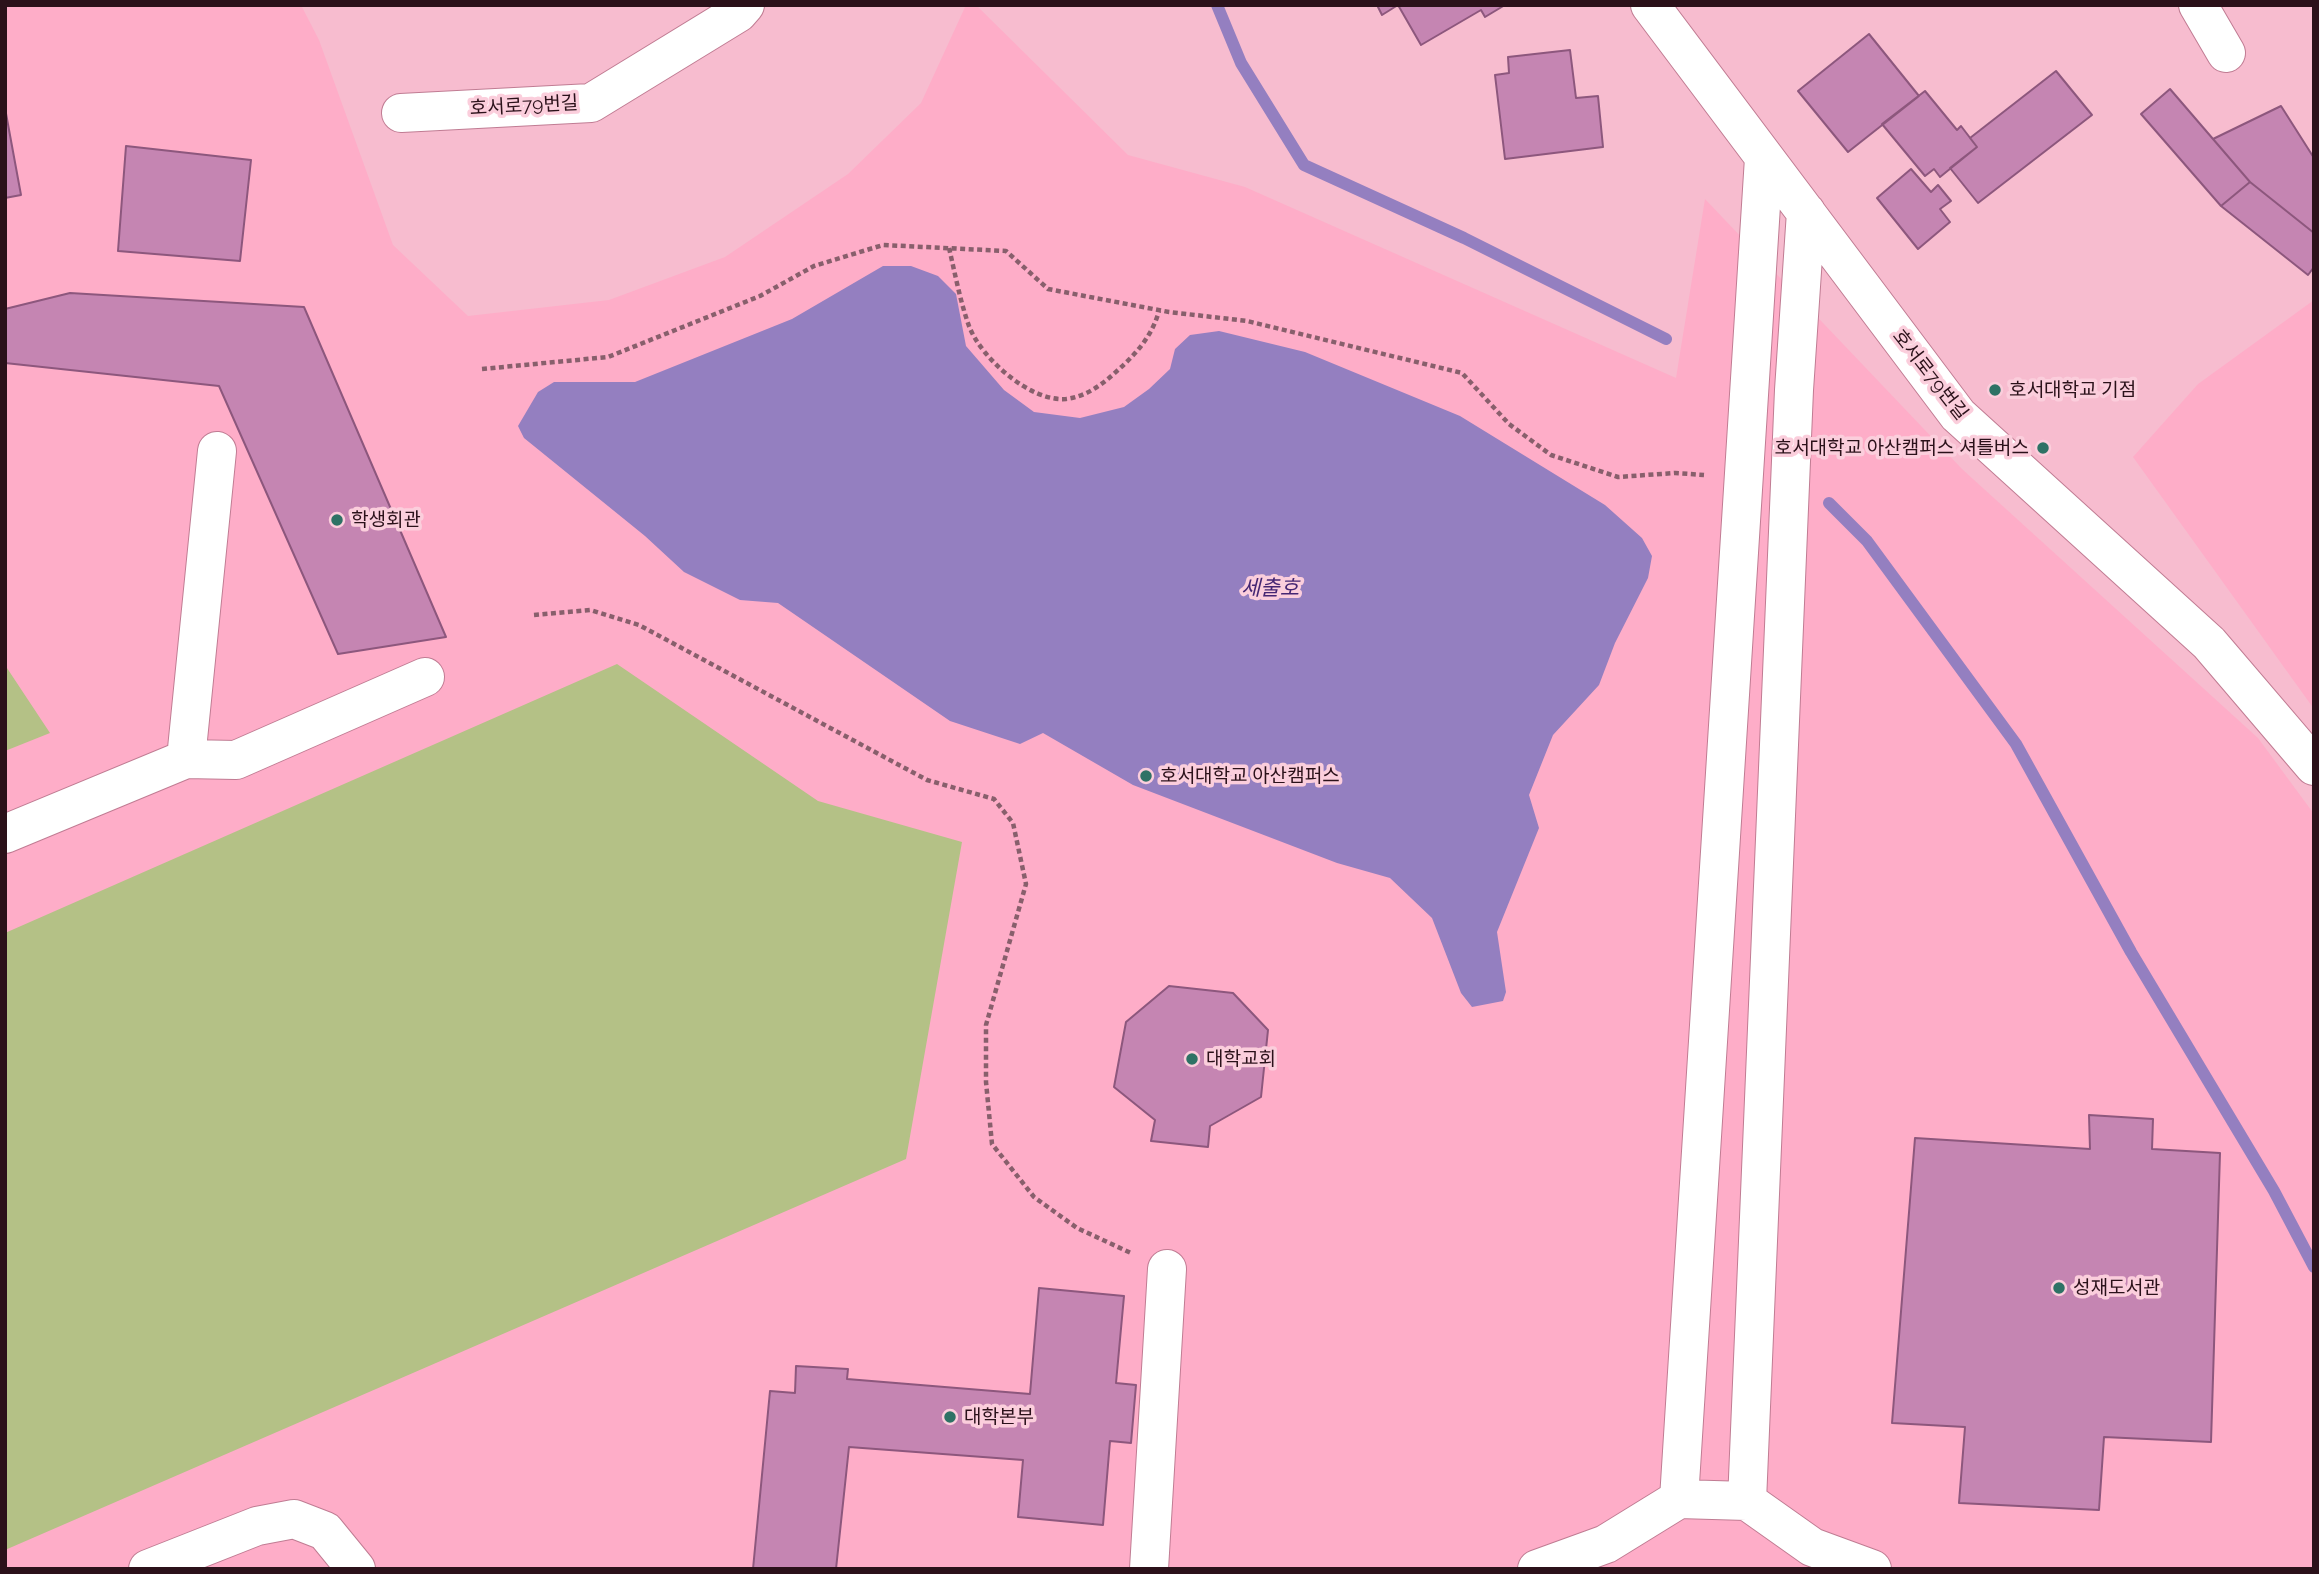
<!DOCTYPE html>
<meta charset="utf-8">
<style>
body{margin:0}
#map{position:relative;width:2319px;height:1574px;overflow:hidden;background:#f7bccf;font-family:Raleway,sans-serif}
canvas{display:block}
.frame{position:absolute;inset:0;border:7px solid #2b111a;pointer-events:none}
</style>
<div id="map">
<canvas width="2319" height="1574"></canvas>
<div class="frame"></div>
</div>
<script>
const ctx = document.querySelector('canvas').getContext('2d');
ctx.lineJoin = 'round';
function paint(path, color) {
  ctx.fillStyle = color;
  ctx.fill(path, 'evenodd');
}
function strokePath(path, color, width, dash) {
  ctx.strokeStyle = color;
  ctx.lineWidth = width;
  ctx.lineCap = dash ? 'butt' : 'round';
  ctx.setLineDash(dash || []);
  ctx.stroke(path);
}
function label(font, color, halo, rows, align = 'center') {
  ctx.font = font + ' Raleway,"Noto Sans KR",sans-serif';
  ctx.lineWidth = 7;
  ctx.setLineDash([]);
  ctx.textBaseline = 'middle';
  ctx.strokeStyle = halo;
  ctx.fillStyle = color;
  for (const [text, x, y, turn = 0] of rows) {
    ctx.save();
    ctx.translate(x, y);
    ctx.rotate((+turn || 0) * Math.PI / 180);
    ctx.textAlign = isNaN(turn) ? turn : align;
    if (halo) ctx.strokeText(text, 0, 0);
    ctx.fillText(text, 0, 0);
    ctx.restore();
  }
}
const built = new Path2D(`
 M5,5H301L319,40L393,245L468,316L609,300L725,257L848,174L921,103L966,5H976L1128,155L1245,187L1676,378L1705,199L1962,469L2258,738L2314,814V1569H5Z
 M2314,300V709L2133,457L2198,384Z`);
const green = new Path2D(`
 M617,664L818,801L962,842L906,1159L5,1550V933Z
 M5,665L50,733L5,751Z`);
const water = new Path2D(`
 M883,266H911L938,276L956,294L966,346L1004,390L1034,412L1080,418L1124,407L1149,389L1170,369L1175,349L1190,335L1219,331L1305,352L1460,416L1605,505L1642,538L1652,556L1648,578L1615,643L1599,685L1553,735L1529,795L1539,828L1497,932L1506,992L1503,1001L1472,1007L1461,993L1432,918L1390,878L1337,863L1133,785L1043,733L1020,744L950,721L778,603L740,600L684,572L645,536L524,438L518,426L538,392L554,382H635L792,319Z`);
const stream = new Path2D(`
 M1217,5L1241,63L1304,165L1464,238L1666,339
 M1829,503L1867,541L2016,744L2131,952L2274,1191L2314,1267`);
const building = new Path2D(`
 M1377,5H1398L1382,15Z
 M1398,5H1505L1485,17L1481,10L1421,45Z
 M1869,34L1919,96L1848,152L1798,91Z
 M1570,50L1576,98L1598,96L1603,147L1505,159L1495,75L1509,73L1508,57Z
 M2056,71L2092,115L1978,203L1950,168L1977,147L1970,138Z
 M2170,89L2250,182L2221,206L2141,114Z
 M1925,91L1957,130L1961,126L1977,147L1940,177L1934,169L1925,176L1882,124Z
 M2281,106L2314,158V233L2250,182L2213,139Z
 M5,108L21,195L5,198Z
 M126,146L251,160L240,261L118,251Z
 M1911,169L1931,192L1938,185L1951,201L1940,209L1950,222L1918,249L1877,198Z
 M2250,182L2314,233V267L2308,275L2221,206Z
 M70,293L304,307L446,637L338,654L219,386L5,363V309Z
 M1169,986L1233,993L1268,1030L1261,1097L1210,1126L1208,1147L1151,1141L1155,1120L1114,1087L1126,1022Z
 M2089,1115L2153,1119L2152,1149L2220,1153L2211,1442L2104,1437L2099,1510L1959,1503L1965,1427L1892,1423L1915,1138L2090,1149Z
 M1039,1288L1124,1296L1116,1383L1136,1385L1131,1443L1110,1441L1103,1525L1018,1517L1023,1460L849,1447L836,1569H753L770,1391L795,1393L796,1366L848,1369L847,1379L1030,1394Z`);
const path = new Path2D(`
 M949,248C955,273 960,301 969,326C981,358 1030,402 1066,399C1083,397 1097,388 1109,378C1131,359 1151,340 1159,311
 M482,369L608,357L760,296L814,266L883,245L1006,251L1048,289L1169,312L1247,321L1462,373L1509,424L1551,455L1618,477L1675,473L1704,475
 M534,615L590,610L639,625L927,780L994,799L1013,823L1026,884L986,1025V1082L992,1144L1034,1197L1077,1228L1131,1253`);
const minor = new Path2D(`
 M1650,5L1958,415L2209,643L2314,766
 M2198,5L2226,53
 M401,113L591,103L738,13L745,5
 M186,759L217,451
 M5,834L186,759L236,760L425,677
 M1679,1499L1764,158
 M1747,1501L1794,390L1806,212
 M148,1569L257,1526L294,1519L325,1531L356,1569
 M1149,1569L1167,1269
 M1537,1569L1606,1544L1679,1499L1747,1501L1812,1547L1872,1569`);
const markers = [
 [1995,390,7,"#2e7265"],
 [2043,448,7,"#2e7265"],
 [337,520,7,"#2e7265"],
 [1146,776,7,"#2e7265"],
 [1192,1059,7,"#2e7265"],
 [2059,1288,7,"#2e7265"],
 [950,1417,7,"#2e7265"]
];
const streetNames = [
 ["호서로79번길",524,106,-3],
 ["호서로79번길",1930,375,52]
];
const poiNames = [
 ["호서대학교 기점",2009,390],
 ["호서대학교 아산캠퍼스 셔틀버스",2029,448,"right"],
 ["학생회관",351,520],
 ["호서대학교 아산캠퍼스",1160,776],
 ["대학교회",1206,1059],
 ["성재도서관",2073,1288],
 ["대학본부",964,1417]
];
const waterNames = [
 ["세출호",1270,589]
];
paint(built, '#feadc8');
paint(green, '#b4c186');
paint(water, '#947fc0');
strokePath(stream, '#947fc0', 12);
paint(building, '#c585b2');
strokePath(building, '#8d577d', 2);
strokePath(minor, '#c07c93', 40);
strokePath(path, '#885f6c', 4.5, [5, 3.5]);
strokePath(minor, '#fff', 38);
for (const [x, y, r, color] of markers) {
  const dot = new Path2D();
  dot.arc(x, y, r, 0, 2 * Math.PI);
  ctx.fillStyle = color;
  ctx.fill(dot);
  strokePath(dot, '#fbcedc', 2.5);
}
label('19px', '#2b111a', '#fbcedc', streetNames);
label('19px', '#2b111a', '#fbcedc', poiNames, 'left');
label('italic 21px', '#452673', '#fbcedc', waterNames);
</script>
